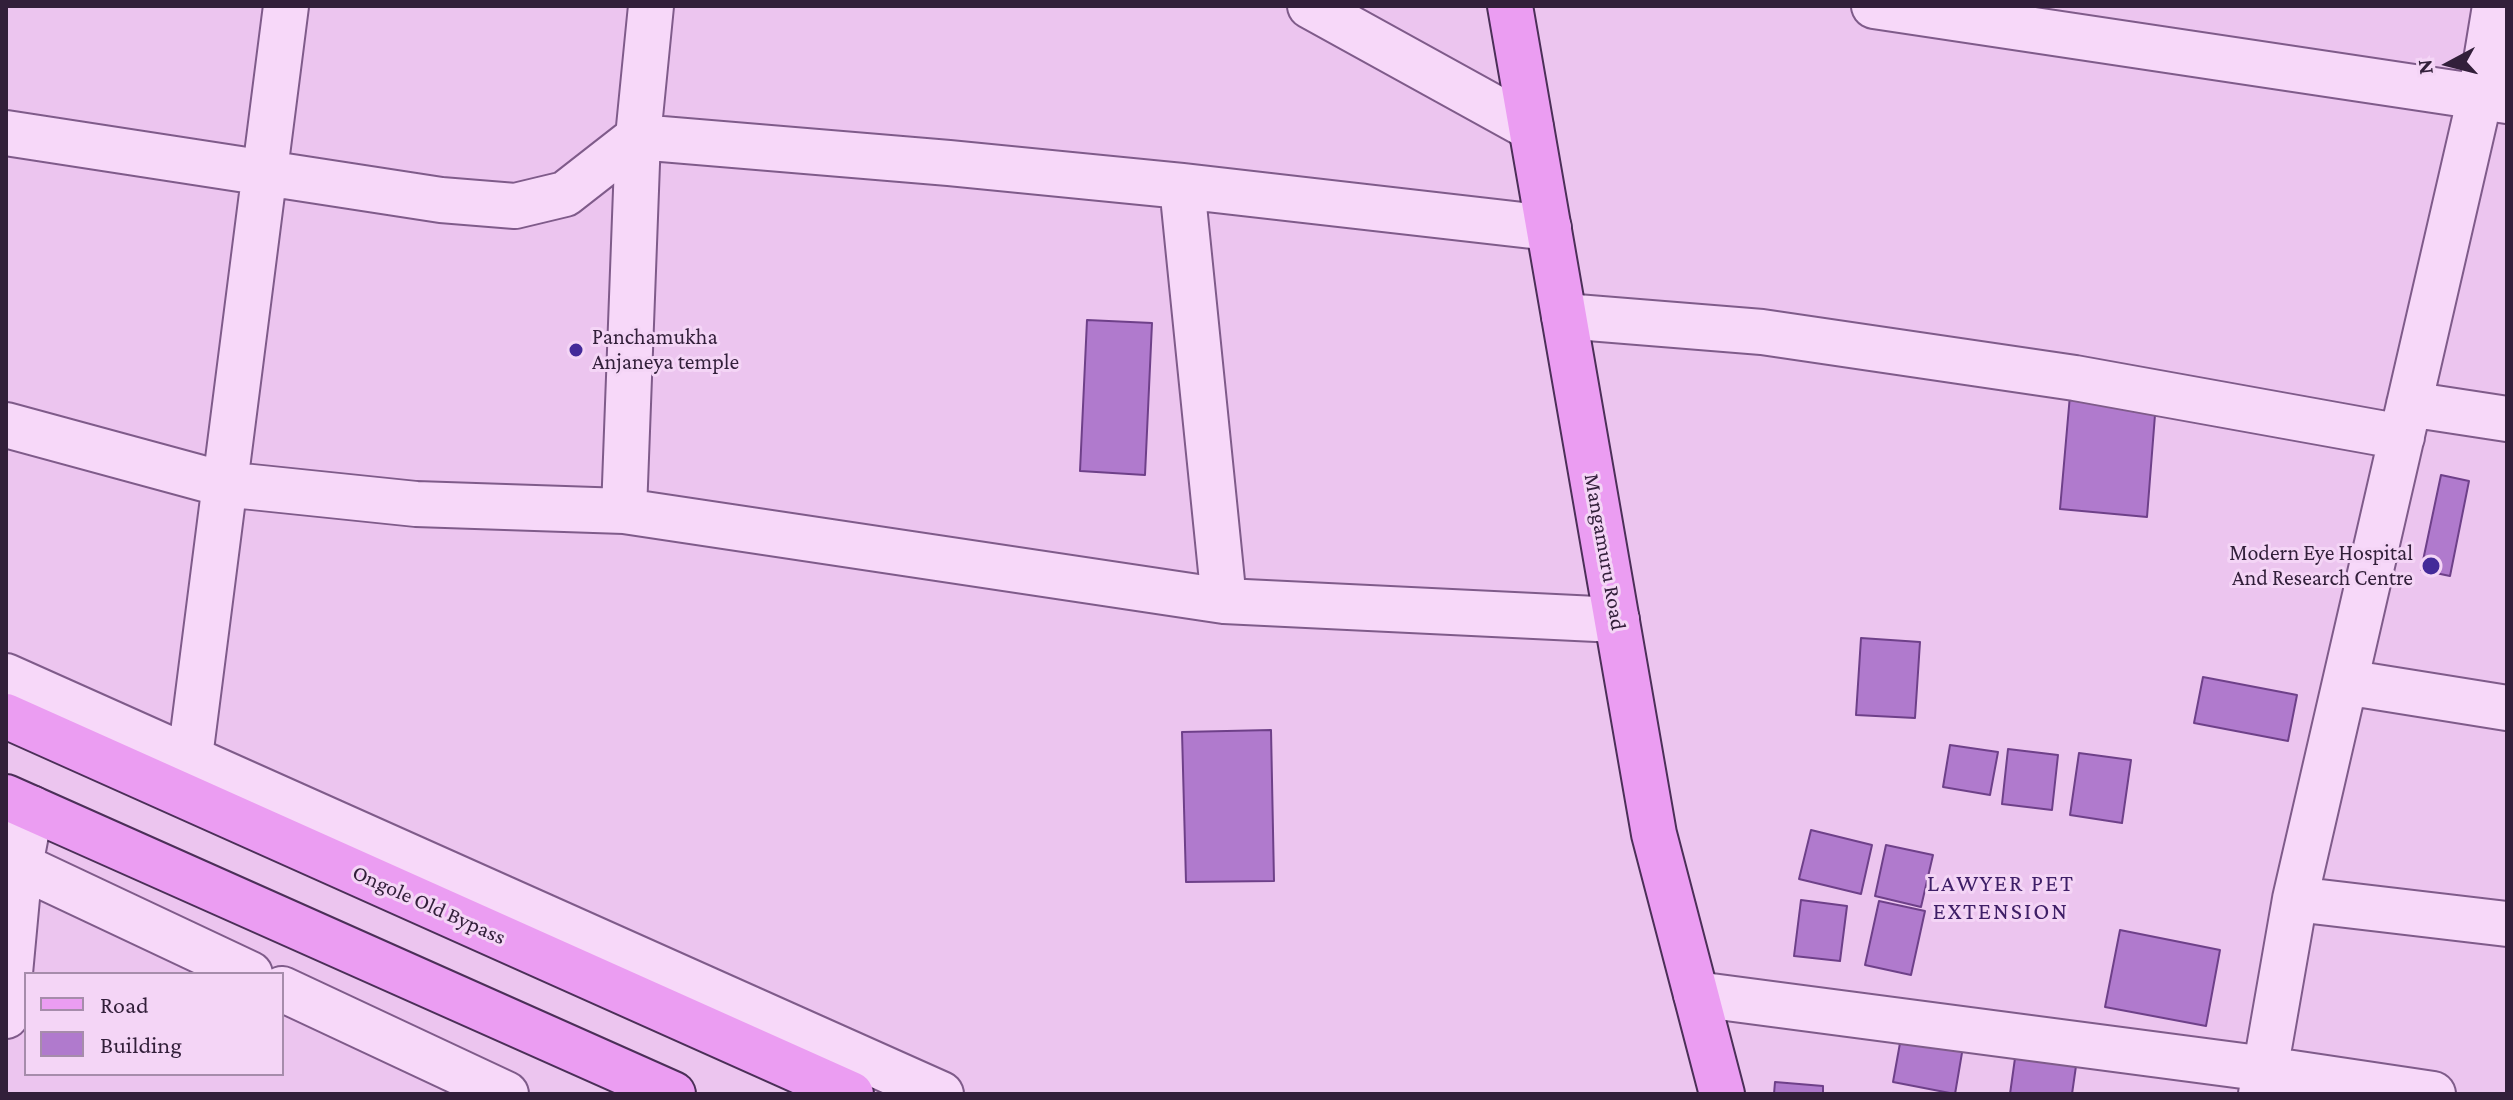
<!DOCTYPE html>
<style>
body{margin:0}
#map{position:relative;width:2513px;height:1100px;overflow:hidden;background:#ecc5ef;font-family:"Crimson Pro",serif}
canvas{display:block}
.frame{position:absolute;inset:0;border:8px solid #321f3a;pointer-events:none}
.legend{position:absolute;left:24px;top:972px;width:260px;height:104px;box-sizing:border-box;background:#f4d5f6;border:2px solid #a68cab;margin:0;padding:10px 14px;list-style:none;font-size:24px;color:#321f3a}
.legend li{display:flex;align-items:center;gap:16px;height:40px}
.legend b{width:40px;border:2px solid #a68cab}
.north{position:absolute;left:2409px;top:24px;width:80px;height:80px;-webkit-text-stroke:6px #f4d5f6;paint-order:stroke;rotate:263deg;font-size:22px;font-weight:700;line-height:32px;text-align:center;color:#321f3a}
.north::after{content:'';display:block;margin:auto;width:28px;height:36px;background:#321f3a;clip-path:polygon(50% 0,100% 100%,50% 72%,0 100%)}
</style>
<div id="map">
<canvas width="2513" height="1100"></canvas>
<div class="frame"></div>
<ul class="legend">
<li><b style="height:10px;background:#eb9df2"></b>Road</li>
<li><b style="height:22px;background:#b07acd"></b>Building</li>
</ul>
<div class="north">N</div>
</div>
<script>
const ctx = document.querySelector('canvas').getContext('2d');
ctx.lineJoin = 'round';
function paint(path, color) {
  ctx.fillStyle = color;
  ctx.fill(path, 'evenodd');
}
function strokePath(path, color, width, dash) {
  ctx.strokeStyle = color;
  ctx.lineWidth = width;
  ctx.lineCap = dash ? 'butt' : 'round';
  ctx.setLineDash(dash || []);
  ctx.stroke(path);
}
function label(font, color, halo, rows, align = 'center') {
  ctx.font = font + ' "Crimson Pro",serif';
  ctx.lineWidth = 6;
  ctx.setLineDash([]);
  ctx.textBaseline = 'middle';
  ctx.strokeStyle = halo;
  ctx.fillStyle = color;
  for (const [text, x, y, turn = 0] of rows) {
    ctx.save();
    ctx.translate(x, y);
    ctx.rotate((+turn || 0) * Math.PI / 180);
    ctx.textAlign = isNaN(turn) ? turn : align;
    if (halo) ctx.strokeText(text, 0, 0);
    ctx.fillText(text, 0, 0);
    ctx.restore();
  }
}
const building = new Path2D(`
 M1087,320L1152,323L1145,475L1080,471Z
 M2070,395L2156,402L2147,517L2060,509Z
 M2441,475L2469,481L2450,576L2421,570Z
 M1861,638L1920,642L1915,718L1856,715Z
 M2203,677L2297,695L2288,741L2194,723Z
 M1271,730L1274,881L1186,882L1182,732Z
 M1950,745L1998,752L1990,795L1943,787Z
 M2008,749L2058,755L2052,810L2002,804Z
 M2079,753L2131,760L2122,823L2070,815Z
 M1811,830L1872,845L1861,894L1799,879Z
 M1886,845L1933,855L1921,907L1875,896Z
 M1801,900L1847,906L1840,961L1794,956Z
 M1879,901L1925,911L1911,975L1865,965Z
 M2120,930L2220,950L2206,1026L2105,1007Z
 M1902,1032L1964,1041L1955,1094L1893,1082Z
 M2016,1051L2077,1059L2072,1094H2010Z
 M1775,1082L1823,1086V1094H1774Z`);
const minor = new Path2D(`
 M1310,6L1531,128
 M1874,6L2507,101
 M6,133L441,200L515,206L565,194L638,137L949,163L1182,186L1549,228
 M1182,186L1224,601
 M1564,316L1762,332L2075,378L2402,437
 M2409,404L2507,419
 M6,425L223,484L416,504L624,511L1224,601L1617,620
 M624,511L638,137L651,6
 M6,676L941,1094
 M2345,682L2507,708
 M178,783L190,757L286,6
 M6,859L250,974
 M2295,899L2507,924
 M282,989L506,1094
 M1696,994L2266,1069L2433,1094
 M6,1016L20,866L31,808
 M2261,1094L2295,899L2480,97L2495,6`);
const major = new Path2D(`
 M1510,6L1654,834L1722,1094
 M6,716L851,1094
 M6,797L673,1094`);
const markers = [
 [576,350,8,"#432a99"],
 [2431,566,10,"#432a99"]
];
const poiNames = [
 ["Panchamukha",592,337],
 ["Anjaneya temple",592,362],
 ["Modern Eye Hospital",2413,553,"right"],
 ["And Research Centre",2413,578,"right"]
];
const streetNames = [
 ["Mangamuru Road",1605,552,80],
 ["Ongole Old Bypass",429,905,24]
];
const neighbourhoodNames = [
 ["LAWYER PET",2001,884],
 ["EXTENSION",2001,912]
];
paint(building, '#b07acd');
strokePath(building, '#6e4089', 2);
strokePath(minor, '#7f5b8a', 48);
strokePath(major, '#4b2f58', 48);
strokePath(minor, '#f7d8f9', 44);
strokePath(major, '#eb9df2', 44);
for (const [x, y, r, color] of markers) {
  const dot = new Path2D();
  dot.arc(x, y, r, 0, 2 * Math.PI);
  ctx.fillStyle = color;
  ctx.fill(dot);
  strokePath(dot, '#f4d5f6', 3);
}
label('22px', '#321f3a', '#f4d5f6', poiNames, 'left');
label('22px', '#321f3a', '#f4d5f6', streetNames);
ctx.letterSpacing = '2px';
label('24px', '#3e1e67', '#f4d5f6', neighbourhoodNames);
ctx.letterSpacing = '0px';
</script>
